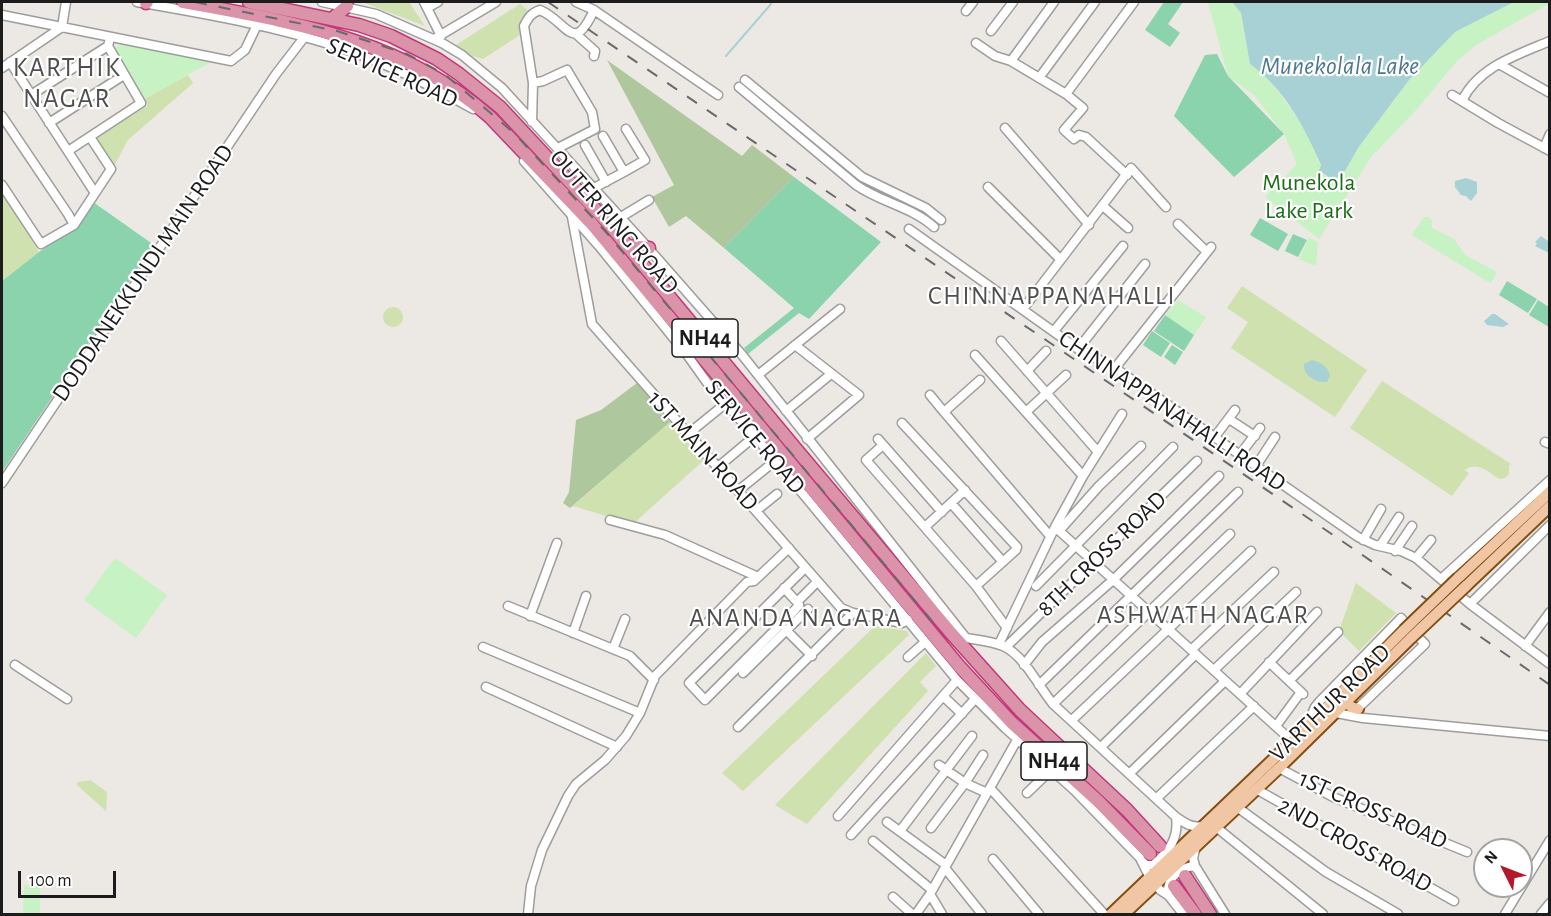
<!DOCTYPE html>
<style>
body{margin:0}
#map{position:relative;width:1551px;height:916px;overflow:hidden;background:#ece8e3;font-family:"Alegreya Sans",sans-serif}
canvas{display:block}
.frame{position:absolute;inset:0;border:3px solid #1c1c1c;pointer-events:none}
.north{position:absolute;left:1473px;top:838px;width:60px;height:60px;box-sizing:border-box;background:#fff;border:2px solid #a4a4a4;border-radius:50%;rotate:312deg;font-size:16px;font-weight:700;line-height:24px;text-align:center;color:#1c1c1c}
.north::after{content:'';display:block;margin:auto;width:21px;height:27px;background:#b2172b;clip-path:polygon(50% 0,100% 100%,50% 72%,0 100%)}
.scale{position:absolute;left:18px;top:871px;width:98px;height:27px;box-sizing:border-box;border:3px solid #1c1c1c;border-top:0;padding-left:8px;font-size:18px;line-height:21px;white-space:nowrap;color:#1c1c1c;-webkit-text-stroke:4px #fff;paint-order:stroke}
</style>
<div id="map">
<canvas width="1551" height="916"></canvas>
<div class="frame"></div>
<div class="north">N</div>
<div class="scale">100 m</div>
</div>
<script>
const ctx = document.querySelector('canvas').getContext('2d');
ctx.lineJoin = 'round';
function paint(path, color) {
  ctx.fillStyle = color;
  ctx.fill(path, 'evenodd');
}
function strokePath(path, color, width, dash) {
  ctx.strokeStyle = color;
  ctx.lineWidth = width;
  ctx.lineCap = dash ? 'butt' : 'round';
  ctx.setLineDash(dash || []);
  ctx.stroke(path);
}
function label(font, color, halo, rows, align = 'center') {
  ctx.font = font + ' "Alegreya Sans",sans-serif';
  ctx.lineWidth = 4.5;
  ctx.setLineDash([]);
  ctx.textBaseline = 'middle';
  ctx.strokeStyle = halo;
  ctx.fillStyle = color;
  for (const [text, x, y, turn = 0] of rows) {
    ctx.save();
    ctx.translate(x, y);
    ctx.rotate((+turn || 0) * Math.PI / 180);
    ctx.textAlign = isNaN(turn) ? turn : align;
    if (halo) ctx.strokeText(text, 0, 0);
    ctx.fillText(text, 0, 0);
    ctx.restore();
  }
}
const grass = new Path2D(`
 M362,2H409L425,26Z
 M520,4L528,10L519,26L520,35L483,59L473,56L456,45Z
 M188,75L193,83L128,140L113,168L93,139L147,106L144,99Z
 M2,192L39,252L3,280L2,279Z
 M1242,286L1367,370L1335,417L1231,348L1248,322L1227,308Z
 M383 317a10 10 0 1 1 20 0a10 10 0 1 1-20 0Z
 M1382,381L1511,464L1509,465V474L1505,478L1499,479C1487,471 1478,461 1464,470L1469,473L1452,496L1350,428Z
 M670,422L704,460L633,524L573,506Z
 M1356,583L1396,613L1359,651L1339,631Z
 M875,626L907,631L909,635L743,791L722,773Z
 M926,653L936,666L920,682L928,691L807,824L775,805Z
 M90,780L107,792L106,811L77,785L78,782Z`);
const forest = new Path2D(`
 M607,60L742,156L752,145L794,177L724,248L686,216L669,227L652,197L674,185Z
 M637,383L670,422L570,508L563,503L569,492L576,420L601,410Z`);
const park = new Path2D(`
 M1208,2H1232L1241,13L1250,64L1267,76L1306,130L1324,175L1336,178L1341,171H1345L1358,148L1409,80L1455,32L1514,2H1549L1550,3L1476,45L1457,61L1417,109L1371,157L1319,239L1265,197L1297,164L1284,134L1254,95L1228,76Z
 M121,44L211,62L144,99L114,49Z
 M1424,217H1428L1432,220V228L1454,239L1465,255L1495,271L1496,274L1491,283L1485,280L1412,235Z
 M1309,237L1318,243L1316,266L1299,259Z
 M1178,300L1206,317L1194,335L1165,315Z
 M115,558L167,595L136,638L84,600Z
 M24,885L40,886V914H23Z`);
const pitch = new Path2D(`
 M1164,2H1183L1168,24L1180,33L1170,47L1145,30Z
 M1217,54L1228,76L1284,134L1234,177L1174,116L1205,55Z
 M794,177L881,242L809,319L799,313L748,354L744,348L794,308L724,248Z
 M93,202L154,245L2,472V281L39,252L79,225Z
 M1260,218L1288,234L1278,251L1250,235Z
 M1293,234L1307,240L1298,257L1285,251Z
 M1507,281L1537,299L1528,313L1499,295Z
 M1538,300L1549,307V327L1529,315Z
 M1165,315L1194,335L1184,351L1154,331Z
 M1152,331L1170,343L1161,357L1143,345Z
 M1172,345L1183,352L1175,365L1164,357Z`);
const water = new Path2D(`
 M1232,2H1514L1455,32L1409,80L1358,148L1345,171L1341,172L1337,178L1329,177L1319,171L1321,165C1305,128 1284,88 1250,64L1241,13Z
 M1466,178L1477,182V193L1471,201L1466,196L1461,195L1455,187V181Z
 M1541,236L1548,241L1549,253L1535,246L1537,243L1535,242Z
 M1492,314H1495L1509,324L1503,327L1487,325L1484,321Z
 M1312,360C1321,362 1328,367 1330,376L1327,382C1316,383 1303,376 1304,364Z`);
const stream = new Path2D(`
 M726,56L771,4V2`);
const minor = new Path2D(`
 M137,2C206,14 277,26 344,49C388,64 432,86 473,109
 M322,2L376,14L442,43L462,55L502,88L642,241L743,356L966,638C978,640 991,641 1003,646C1024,655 1039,687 1053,704L1176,817C1185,823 1191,828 1202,826
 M424,2L441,36
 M576,2L594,10L718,95
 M427,8L438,2
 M966,11L973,2
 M2,15L231,61L245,50L257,25
 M991,31L1013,2
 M576,34L595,51L594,56
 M434,39L496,2
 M976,43L995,56L1011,61L1066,94L1083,108L1064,130L1074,139L1079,135L1086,137L1127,175
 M1011,61L1054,2
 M10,62L95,193
 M1499,64L1550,93
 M2,68L62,27L66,2
 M1039,78L1095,2
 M745,80L862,177L926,208L941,220
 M533,83L543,81L567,70L592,112L595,129L558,148
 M739,87L856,185C880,202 912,207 934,227
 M1066,94L1134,2
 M31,95L108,46L109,42
 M1452,95L1498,123L1550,151
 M1462,101C1478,67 1517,55 1550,41
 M2,116L68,214L74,225
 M532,122L533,83L524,26C528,18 531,13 540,10C568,22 573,56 594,10
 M49,123L124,75
 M1005,128L1089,225
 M585,145L606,182
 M1544,148L1550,134
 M68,151L141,103L108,46
 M524,161L599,246L688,356L708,384L755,436L957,680L1005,728L1074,790L1140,858L1150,878L1160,890L1169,896L1183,914
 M624,172L645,160L626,129
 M2,185L41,244L74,225L111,169L90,137
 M988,187L1060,259
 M594,188L624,172L603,136
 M1103,206L1128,228
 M572,217L592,324L841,608L853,613L902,623L908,620
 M621,217L649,200
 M1178,224L1207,252
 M909,229L1078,349L1115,368L1358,537L1375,545L1401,551L1416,558L1470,604L1550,664
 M1023,309L1131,168L1166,207
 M1054,331L1123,246
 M1001,341L1098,452
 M795,345L859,395L807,439
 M1078,349L1145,264
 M975,355L1083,476
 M1115,368L1211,247
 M1027,371L1046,351
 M758,375L840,309
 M980,380L944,412L1050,536
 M930,395L944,412
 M786,411L831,374
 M1026,412L1066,375
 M1229,419L1255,436
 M902,423L1017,547L1016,550L976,586
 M688,434L725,404
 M1214,438L1235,410
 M878,439L942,512
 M1545,442L1550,444
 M883,445L866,460L976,586L1007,628
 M1239,456L1260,428
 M1256,466L1275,437
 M718,467L755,436
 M2,483L276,74L306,35
 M739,490L775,461
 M951,503L1003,562
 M756,511L777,494
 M610,520L665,535L758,577
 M925,527L965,490
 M1055,527L1292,741
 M1059,531L1099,486L1141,446
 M1363,540L1381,509
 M1380,546L1399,517
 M1395,551L1412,526
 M1416,558L1431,540
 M805,568L689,683L705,700L792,613L799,605L797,602L817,582
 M1441,579L1550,480
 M1036,586L1173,447
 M784,588L797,602
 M1470,604L1550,525
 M508,606L630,656L654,680
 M530,616L557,543
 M786,630L812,656
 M573,633L586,596
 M999,644L1055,527L1083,476L1122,414
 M1525,646L1550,612
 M483,647L640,713
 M1006,647L1197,461
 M613,649L625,619
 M1191,650L1274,572
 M908,657L925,642
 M1269,662L1303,694
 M15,665L67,699
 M1024,665L1042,642L1113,580L1219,476
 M1214,670L1296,592
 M743,673L808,609
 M1289,681L1338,632
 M1039,685L1238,492
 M486,687L617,747
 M1240,694L1317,612
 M943,696L962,714
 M1053,704L1230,534
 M1354,712L1425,644L1420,639
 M1336,713L1363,718L1550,736
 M1072,720L1251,551
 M1307,725L1315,707L1320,701L1401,618L1404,622
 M1276,726L1301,692
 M738,727L853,613
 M1101,747L1196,654
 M939,765L965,783L987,793
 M1279,768L1333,797L1467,852
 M1130,773L1225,681
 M990,788L1104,914
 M1256,789L1454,901
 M1027,793L1052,769
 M1157,798L1254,706
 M1237,807L1326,872L1398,914
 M838,816L957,680
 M887,822L946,865
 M1216,827L1323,914
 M931,828L965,783L983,755
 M900,831L972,736
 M851,835L975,699
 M873,841L932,890
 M1196,846L1193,858L1195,866L1225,914
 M993,859L1039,914
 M1142,861L1146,865H1153C1169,852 1179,838 1176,817
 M945,868L982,914
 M1168,892C1168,877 1179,869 1193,866L1197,869
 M893,897L912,914
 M528,914L531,886L542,850L568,796L576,784L605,760L626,736L640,713L655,676L747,582L754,581L789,548
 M916,914L930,894
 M942,914L930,894L1017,740
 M1505,914L1550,840
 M1541,914L1550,903`);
const major = new Path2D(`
 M1458,578L1550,492
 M1466,586L1550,506
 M1347,702L1351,707L1358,709
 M1111,914L1306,728L1404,630
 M1124,914L1279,768L1412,637`);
const highway = new Path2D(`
 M183,2C296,23 401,39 490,117L591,223L959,666L1011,722L1098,801L1150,854
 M249,2L359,25L391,36L437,59L459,74L500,107L609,224L796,449L951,633L1020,710L1127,810L1160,846
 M146,3L147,2
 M332,19L347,6
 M628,246L649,248
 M710,344L715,325
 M1185,876L1210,914
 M1174,886L1195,914`);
const rail = new Path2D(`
 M195,2L337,31L407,54L444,74L487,110L515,134L605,231L936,626
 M548,2L1361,554L1550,685`);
const majorBridge = new Path2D(`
 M1404,630L1458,578
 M1412,637L1466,586`);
const shields = [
 [705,338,66],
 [1054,761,66]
];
const shieldNames = [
 ["NH44",705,338],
 ["NH44",1054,761]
];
const streetNames = [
 ["SERVICE ROAD",392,73,24],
 ["OUTER RING ROAD",614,222,49],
 ["DODDANEKKUNDI MAIN ROAD",143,273,-56],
 ["CHINNAPPANAHALLI ROAD",1172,411,34],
 ["SERVICE ROAD",755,437,50],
 ["1ST MAIN ROAD",703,451,48],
 ["8TH CROSS ROAD",1102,554,-44],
 ["VARTHUR ROAD",1330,703,-44],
 ["1ST CROSS ROAD",1373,810,24],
 ["2ND CROSS ROAD",1355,845,29]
];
const parkNames = [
 ["Munekola",1309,183],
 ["Lake Park",1309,211]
];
const waterNames = [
 ["Munekolala Lake",1340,66]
];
const neighbourhoodNames = [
 ["CHINNAPPANAHALLI",1052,296],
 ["ASHWATH NAGAR",1203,615],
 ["ANANDA NAGARA",796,618]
];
const quarterNames = [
 ["KARTHIK",67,68],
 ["NAGAR",67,99]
];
paint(grass, '#cee1ae');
paint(forest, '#afc79c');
paint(park, '#c7f2c4');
paint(pitch, '#8ad3ad');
paint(water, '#a8d1d5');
strokePath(stream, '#a8d1d5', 2);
strokePath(minor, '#9d9d9d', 11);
strokePath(major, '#844f11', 14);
strokePath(highway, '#c3387a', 15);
strokePath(minor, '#fff', 8);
strokePath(major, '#f1c6a4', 10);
strokePath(highway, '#db93aa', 12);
strokePath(rail, '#6a6a6a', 2, [12, 12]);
strokePath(majorBridge, '#844f11', 14, []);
strokePath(majorBridge, '#f1c6a4', 10);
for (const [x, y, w] of shields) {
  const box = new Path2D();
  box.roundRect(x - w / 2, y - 19, w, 38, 4.5);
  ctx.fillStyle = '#fff';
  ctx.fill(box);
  strokePath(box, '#1c1c1c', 1.5);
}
label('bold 22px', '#1c1c1c', null, shieldNames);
label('24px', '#1c1c1c', '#fff', streetNames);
label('24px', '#1c6d17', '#fff', parkNames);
label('italic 26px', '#4d7892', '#fff', waterNames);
ctx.letterSpacing = '1.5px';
label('26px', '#4f4f4f', '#fff', neighbourhoodNames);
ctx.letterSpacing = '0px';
ctx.letterSpacing = '1.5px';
label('27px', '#4f4f4f', '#fff', quarterNames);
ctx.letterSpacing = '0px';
</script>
